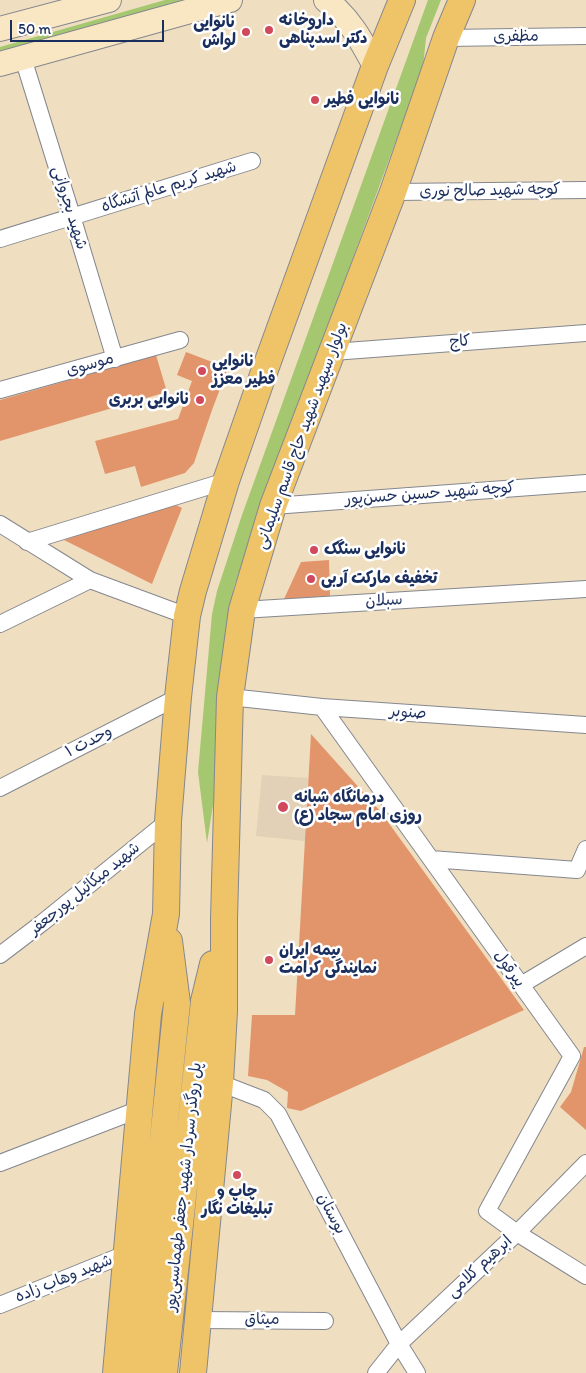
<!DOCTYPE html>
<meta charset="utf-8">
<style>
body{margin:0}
#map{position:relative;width:586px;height:1373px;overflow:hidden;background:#efdfc0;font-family:Itim,sans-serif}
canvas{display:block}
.scale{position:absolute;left:10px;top:20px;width:154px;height:22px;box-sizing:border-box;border:2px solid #1b2f5e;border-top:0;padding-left:6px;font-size:15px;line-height:18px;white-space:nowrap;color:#1b2f5e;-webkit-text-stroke:4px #fff;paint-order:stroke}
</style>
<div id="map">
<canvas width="586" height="1373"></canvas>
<div class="scale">50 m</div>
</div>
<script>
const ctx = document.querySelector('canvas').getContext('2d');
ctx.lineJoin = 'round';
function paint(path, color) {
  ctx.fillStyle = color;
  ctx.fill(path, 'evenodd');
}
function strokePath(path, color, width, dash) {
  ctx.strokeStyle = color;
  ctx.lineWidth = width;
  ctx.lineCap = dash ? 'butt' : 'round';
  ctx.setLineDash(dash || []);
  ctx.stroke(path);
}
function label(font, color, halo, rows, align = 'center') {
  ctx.font = font + ' Itim,"Playpen Sans Arabic",sans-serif';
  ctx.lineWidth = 5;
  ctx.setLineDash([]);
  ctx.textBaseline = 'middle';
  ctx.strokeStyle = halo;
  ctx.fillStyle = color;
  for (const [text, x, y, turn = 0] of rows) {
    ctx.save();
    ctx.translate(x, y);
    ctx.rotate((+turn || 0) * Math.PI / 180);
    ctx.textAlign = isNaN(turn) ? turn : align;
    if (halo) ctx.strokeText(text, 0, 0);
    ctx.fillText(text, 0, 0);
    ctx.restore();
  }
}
const built = new Path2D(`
 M262,775L308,778L305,841L256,836Z`);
const green = new Path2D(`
 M165,0H183L62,38L0,55V47Z
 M428,0H441L426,38L423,67L299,405L234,587L225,654L219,767L207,843L198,772L212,614L217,591L242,515Z`);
const building = new Path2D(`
 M186,352L228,368L212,410L194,463L185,473L141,487L135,466L105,474L95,441L178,419L192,381L177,375Z
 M156,355L167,392L0,441V400Z
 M170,502L182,508L152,584L64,540Z
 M329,560L330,596L284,599L301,562Z
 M311,734L380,811L524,1010L301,1111L287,1108L288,1092L267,1080L248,1076L252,1015H295Z
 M584,1047H586V1130L560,1107L571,1092Z`);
const street = new Path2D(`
 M446,38L586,36
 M23,58L72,216L115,359
 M393,192L586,190
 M0,239L252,161
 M333,352L586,333
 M0,390L180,340
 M273,506L586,483
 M0,524L90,580L187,616
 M27,542L226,481
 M242,610L586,589
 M0,624L90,580
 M230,697L322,707L586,725
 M322,707L572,1056L487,1211L517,1233L586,1276
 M0,788L178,697
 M431,859L577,870L586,849
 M0,955L42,923L168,821
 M521,985L586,946
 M220,1083L264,1100L278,1114L399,1344L417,1373
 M0,1163L140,1109
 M0,1305L128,1253
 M199,1320L325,1321
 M376,1373L399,1344L517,1233L586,1163`);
const secondary = new Path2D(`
 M326,0C350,19 361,40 375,66
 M0,29L109,0
 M0,64L230,0`);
const primary = new Path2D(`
 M116,1373L148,1014L166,914L168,821L178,697L187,616L193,591L226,481L263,375L375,66L402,0
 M139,1373L177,1003L169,941
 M164,1373L204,1001L213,964
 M193,1373L220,1083L224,1011V919L230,697L242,610L273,506L393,192L446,38L462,0`);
const markers = [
 [269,30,5,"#d1495b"],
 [246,32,5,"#d1495b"],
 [315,100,5,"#d1495b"],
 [202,371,5,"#d1495b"],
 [200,400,5,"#d1495b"],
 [314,550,5,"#d1495b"],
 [311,579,5,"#d1495b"],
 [283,807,6,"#d1495b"],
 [269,960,5,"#d1495b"],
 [237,1175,5,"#d1495b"]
];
const poiNames = [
 ["داروخانه",279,21],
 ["دكتر اسدپناهی",279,39],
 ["نانوایی",236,23,"right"],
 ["لواش",236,41,"right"],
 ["نانوایی فطیر",325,100],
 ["نانوایی",212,362],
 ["فطیر معزز",212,380],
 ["نانوایی بربری",190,400,"right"],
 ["نانوایی سنگک",324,550],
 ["تخفیف مارکت آربی",321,579],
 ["درمانگاه شبانه",294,798],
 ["روزی امام سجاد (ع)",294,816],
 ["بیمه ایران",279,951],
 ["نمایندگی کرامت",279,969],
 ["چاپ و",237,1192,"center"],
 ["تبلیغات نگار",237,1210,"center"]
];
const streetNames = [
 ["مظفری",516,37,-1],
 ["شهید کریم عالم آتشگاه",169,187,-17],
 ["کوچه شهید صالح نوری",490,191,-1],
 ["شهید بجروانی",69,208,73],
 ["کاج",460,342,-4],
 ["موسوی",90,365,-16],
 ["بولوار سپهبد شهید حاج قاسم سلیمانی",302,436,-70],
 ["کوچه شهید حسین حسن‌پور",430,494,-4],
 ["سبلان",384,601,-3],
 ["صنوبر",408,713,4],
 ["وحدت ۱",89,742,-27],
 ["شهید میکائیل پورجعفر",85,889,-39],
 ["پیرقول",509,969,54],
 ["پل روگذر سردار شهید جعفر طهماسبی‌پور",184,1187,-84],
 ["بوستان",331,1214,62],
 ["ابرهیم کلامی",480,1267,-43],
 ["شهید وهاب زاده",64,1279,-22],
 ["میثاق",262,1320]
];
paint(built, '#e2d1b6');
paint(green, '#a5c770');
paint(building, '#e2956b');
strokePath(street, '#85878f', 18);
strokePath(secondary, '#85878f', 26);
strokePath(primary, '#85878f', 28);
strokePath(street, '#fff', 16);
strokePath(secondary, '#f9e7c3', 24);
strokePath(primary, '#efc469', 26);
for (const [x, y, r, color] of markers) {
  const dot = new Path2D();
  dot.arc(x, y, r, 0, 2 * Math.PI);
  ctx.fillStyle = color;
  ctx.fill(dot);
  strokePath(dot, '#fff', 2);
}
label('bold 16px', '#1b2f5e', '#fff', poiNames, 'left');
label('16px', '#1b2f5e', '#fff', streetNames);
</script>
